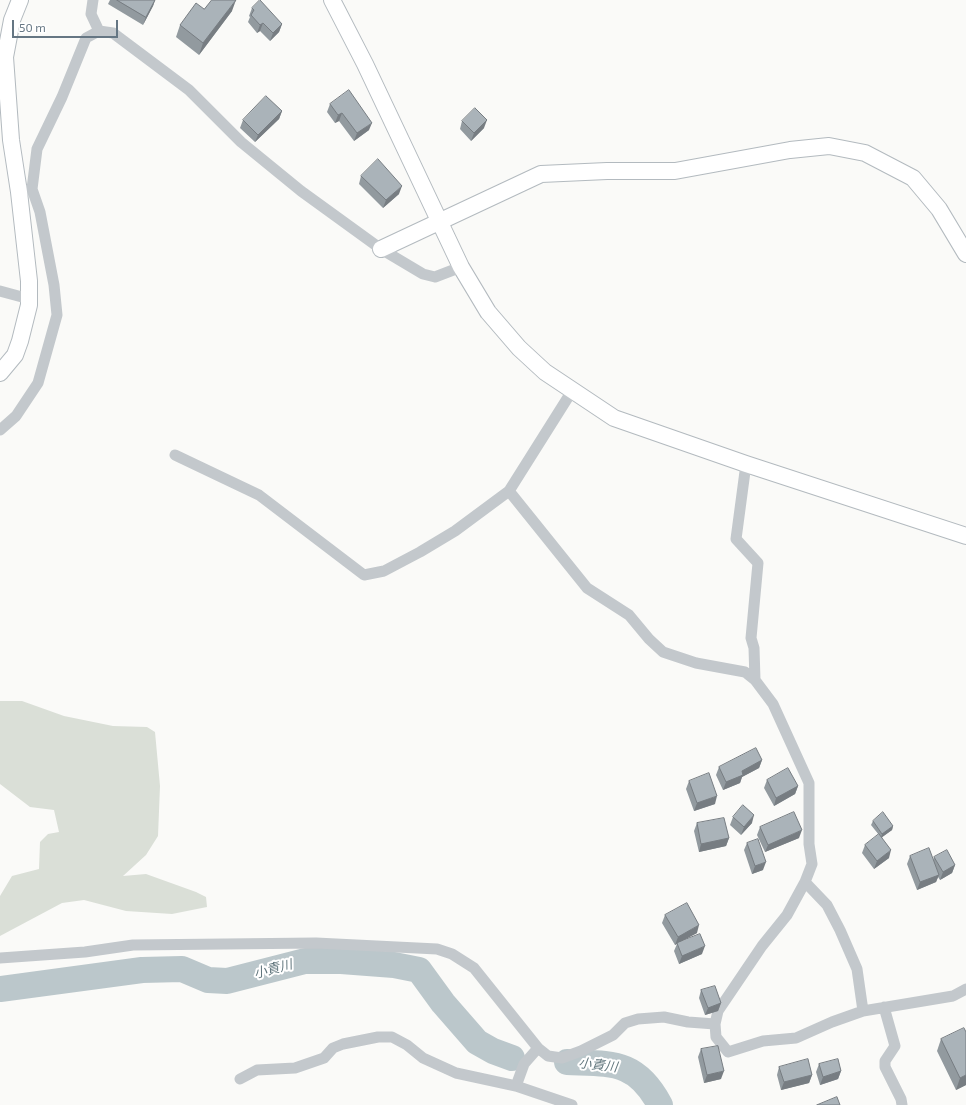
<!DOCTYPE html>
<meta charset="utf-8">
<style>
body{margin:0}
#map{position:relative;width:966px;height:1105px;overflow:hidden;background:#fafaf8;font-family:"Exo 2",sans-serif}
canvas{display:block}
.scale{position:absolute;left:12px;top:20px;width:106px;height:18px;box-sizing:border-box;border:2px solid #657683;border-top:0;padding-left:5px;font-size:12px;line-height:14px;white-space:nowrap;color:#657683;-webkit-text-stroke:3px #fff;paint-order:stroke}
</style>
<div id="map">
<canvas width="966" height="1105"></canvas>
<div class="scale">50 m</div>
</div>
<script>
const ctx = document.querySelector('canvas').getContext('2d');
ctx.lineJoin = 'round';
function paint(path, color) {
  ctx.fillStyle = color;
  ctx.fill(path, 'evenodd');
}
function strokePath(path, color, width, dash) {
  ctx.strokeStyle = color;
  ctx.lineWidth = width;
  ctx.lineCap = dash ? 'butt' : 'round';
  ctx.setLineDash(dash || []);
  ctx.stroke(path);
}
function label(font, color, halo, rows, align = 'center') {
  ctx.font = font + ' "Exo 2","Noto Sans JP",sans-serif';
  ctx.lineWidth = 4;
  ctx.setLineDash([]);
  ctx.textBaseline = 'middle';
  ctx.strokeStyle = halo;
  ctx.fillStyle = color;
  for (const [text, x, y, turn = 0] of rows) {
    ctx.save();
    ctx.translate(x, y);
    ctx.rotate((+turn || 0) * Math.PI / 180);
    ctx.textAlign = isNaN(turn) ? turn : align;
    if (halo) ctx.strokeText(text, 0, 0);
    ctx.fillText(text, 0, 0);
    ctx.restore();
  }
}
const green = new Path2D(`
 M0,701H22L64,716L113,726L147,727L155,732L160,786L158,836L146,855L123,876L146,874L196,892L206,897L207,907L172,914L126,911L84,900L62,903L0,936V896L12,876L39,869L40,842L48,834L59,832L54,810L30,807L0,784Z`);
const river = new Path2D(`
 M0,989L142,970L182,969L208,980L227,981L305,961H341L394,965L419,970L443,1003L477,1042L493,1051L512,1058
 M567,1062C612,1064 636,1060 660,1105`);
const street = new Path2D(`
 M93,0L91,14L99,31
 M19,192L32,189L37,149L62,97L86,38L99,31L113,33L189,90L241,142L301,191L381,249L423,274L435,277L461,267
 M0,291L22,297L28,295
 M0,430L16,416L38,383L57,315L54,285L40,212L32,189
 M175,455L259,495L364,575L384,571L420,552L455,531L509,491L572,391
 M746,464L736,539L758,563L751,638L754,648L755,680
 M509,491L587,588L629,615L649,639L663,652L696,663L745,672L755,680L773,704L809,783V844L812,864L805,882L827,905L840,930L857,969L863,1011
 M0,958L85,952L133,945L316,943L437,949L452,954L474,968L538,1048L548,1056L562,1058L581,1051L613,1035L625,1023L638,1019L664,1017L688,1022L715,1024L716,1037L728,1052L763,1041L796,1038L832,1022L863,1011L953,996L966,989
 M884,1007L895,1046L885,1061V1067L901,1099L902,1105
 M715,1024L718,1011L762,946L787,915L805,882
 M240,1079L257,1070L295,1068L324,1058L333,1048L343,1044L378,1037H392L407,1045L423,1058L456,1073L516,1086L572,1105
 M516,1086L524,1064L538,1048`);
const secondary = new Path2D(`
 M332,0L365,64L461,267L488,312L519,348L545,372L614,418L746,464L966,536
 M381,249L541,174L607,171H675L790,150L829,146L865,153L913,178L939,209L966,254
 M0,373L15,355L20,341L29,305V281L19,192L11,140L5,57L12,20L20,0`);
const wall = new Path2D(`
 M110,0H155L153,6L143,25L108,4Z
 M252,8L282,24L279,32L270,41L260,31L257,33L248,22L250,17L249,16Z
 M204,9L232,11L199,55L176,37L180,25Z
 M330,104L369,130L354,141L339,121L335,123L327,112Z
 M282,111L279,119L255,142L240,128L243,120Z
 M462,121L484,128L471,141L460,129Z
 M361,176L399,194L383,208L359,184Z
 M762,760L759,768L742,777L740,783L723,790L716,775L719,767Z
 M767,780L798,786L795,794L774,806L764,788Z
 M689,781L715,804L694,811L686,789Z
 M733,817L752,823L741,835L730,825Z
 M873,821L893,826L892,830L882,837L889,858L874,869L862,853L865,845L879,835L871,825Z
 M697,823L729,838L726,846L699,852L694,831Z
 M760,827L799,838L765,852L757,835Z
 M747,843L763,870L752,874L744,850Z
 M910,856L933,860L934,857L955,865L952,873L940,880L938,877L936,882L917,890L907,864Z
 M665,915L697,933L681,941L702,954L679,964L674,951L677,944L675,945L662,923Z
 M701,990L721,1003L718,1011L705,1015L699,998Z
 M966,1032V1085L956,1090L937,1051L941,1039Z
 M701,1049L721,1079L704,1083L698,1057Z
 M819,1064L841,1071L838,1079L820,1085L816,1072Z
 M779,1067L812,1075L809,1083L781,1090L777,1075Z`);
const shadedWall = new Path2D(`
 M155,0L153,6L143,25L146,17Z
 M236,0L232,11L199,55L203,43Z
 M263,23L260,31L257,33L260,25Z
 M282,24L279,32L270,41L273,33Z
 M282,111L279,119L255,142L258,135Z
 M342,113L339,121L335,123L338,115Z
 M487,120L484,128L471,141L474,133Z
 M372,123L369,130L354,141L357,133Z
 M402,186L399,194L383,208L386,200Z
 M762,760L759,768L742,777L740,783L723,790L726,782L742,771Z
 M798,786L795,794L774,806L776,798Z
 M717,796L715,804L694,811L697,803Z
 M754,815L752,823L741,835L744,827Z
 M893,826L892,830L881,838L882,834Z
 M802,830L799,838L765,852L768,845Z
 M729,838L726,846L699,852L701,844Z
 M891,850L889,858L874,869L877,861Z
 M766,862L763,870L752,874L755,866Z
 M955,865L952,873L940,880L943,872Z
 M939,875L936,882L917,890L920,882Z
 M699,925L697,933L675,945L678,937Z
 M705,946L702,954L679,964L682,956Z
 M721,1003L718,1011L705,1015L708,1008Z
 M724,1071L721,1079L704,1083L707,1075Z
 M841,1071L838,1079L820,1085L823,1077Z
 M812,1075L809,1083L781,1090L784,1082Z
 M966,1075V1085L956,1090L960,1078Z`);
const building = new Path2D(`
 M117,0H155L146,17Z
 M212,0H236L203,43L180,25L196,3L204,9Z
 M260,0L282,24L273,33L263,23L260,25L251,15L254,10L252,8Z
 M349,90L372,123L357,133L342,113L338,115L330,104Z
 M266,96L282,111L258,135L243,120Z
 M475,108L487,120L474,133L462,121Z
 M378,159L402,186L386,200L361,176Z
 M756,748L762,760L742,771L743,775L726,782L719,767Z
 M788,768L798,786L776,798L767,780Z
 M709,773L717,796L697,803L689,781Z
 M743,805L754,815L744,827L733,817Z
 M794,812L802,830L768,845L760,827Z
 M883,812L893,826L882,834L873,821Z
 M724,818L729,838L701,844L697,823Z
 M879,834L891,850L877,861L865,845Z
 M758,839L766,862L755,866L747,843Z
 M929,848L939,875L920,882L910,856Z
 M947,850L955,865L943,872L934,857Z
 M687,903L699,925L678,937L665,915Z
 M700,934L705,946L682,956L677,943Z
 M715,986L721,1003L708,1008L701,990Z
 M964,1028L966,1032V1075L960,1078L941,1039Z
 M718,1046L724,1071L707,1075L701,1049Z
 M808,1059L812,1075L784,1082L779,1067Z
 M838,1059L841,1071L823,1077L819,1064Z
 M837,1097L840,1105H817Z`);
const waterNames = [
 ["小責川",273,969,-15],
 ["小責川",598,1065,7]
];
paint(green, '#dadfd7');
strokePath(river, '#bbc7cb', 26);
strokePath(secondary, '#b3babf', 18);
strokePath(street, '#c3c8cc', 11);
strokePath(secondary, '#fff', 16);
paint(wall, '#929a9f');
paint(shadedWall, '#777d82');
paint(building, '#aab3b9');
strokePath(building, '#777d82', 1);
label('italic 13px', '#60757c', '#fff', waterNames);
</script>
